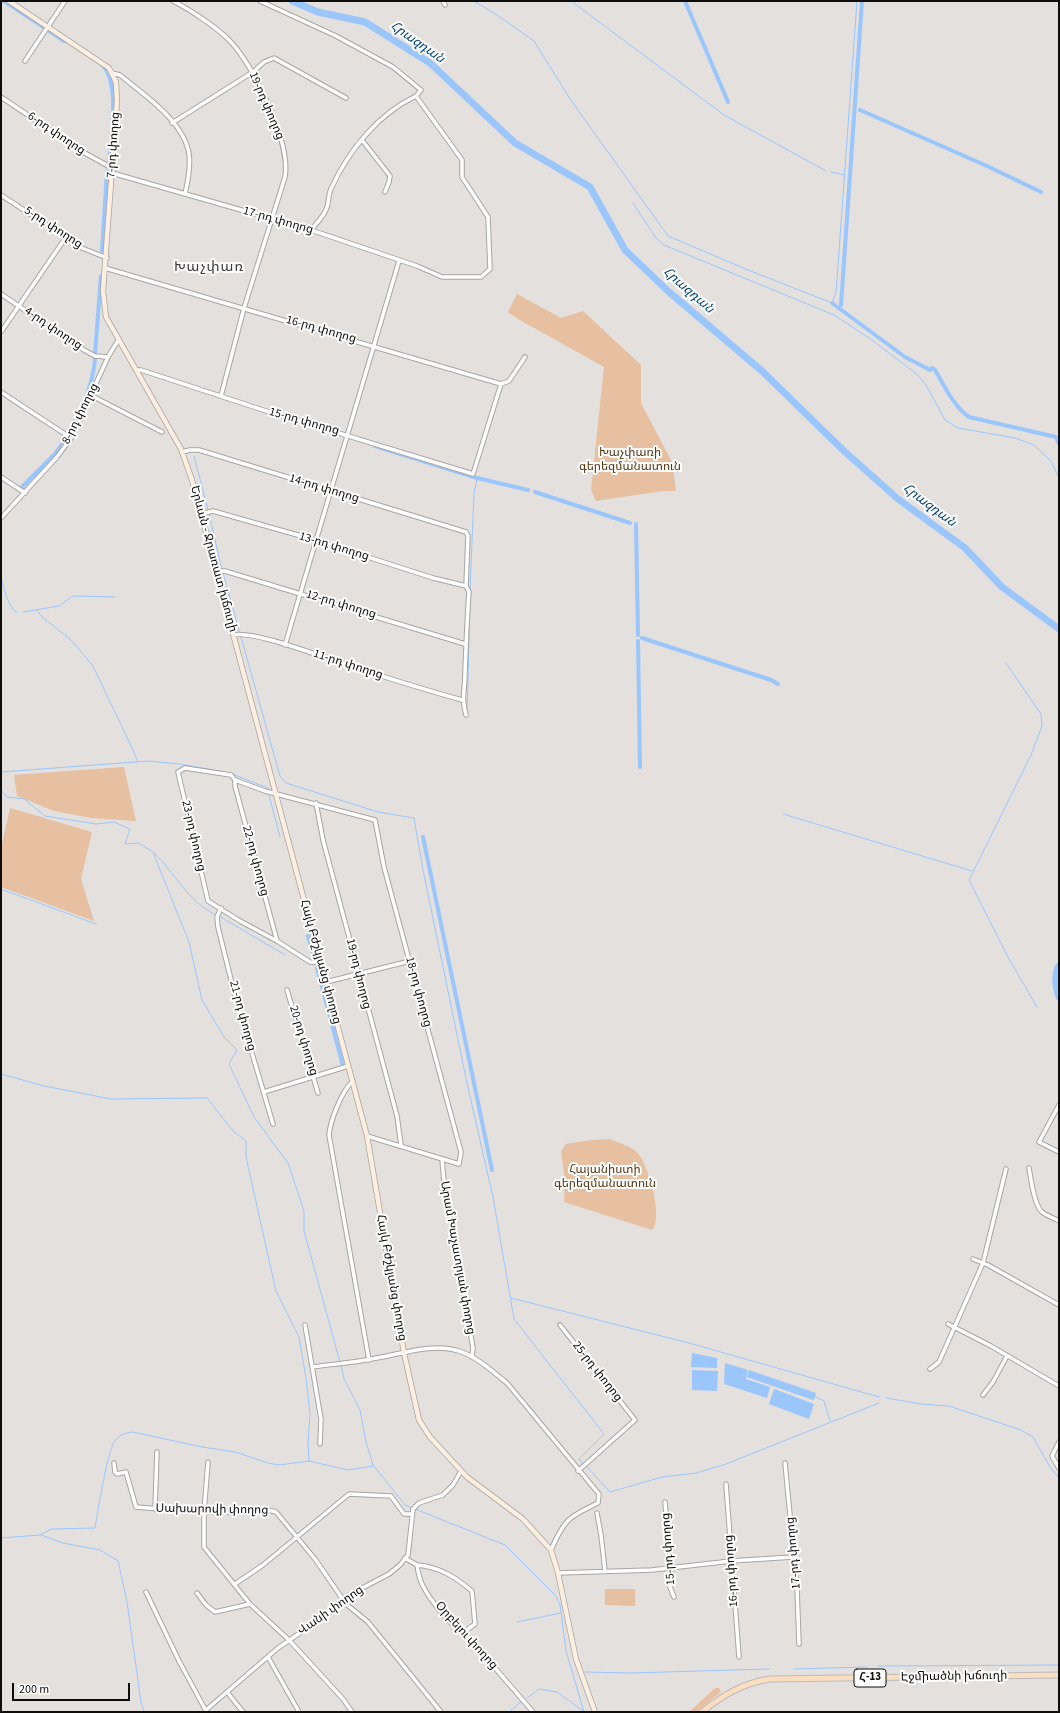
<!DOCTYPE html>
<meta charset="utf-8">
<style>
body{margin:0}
#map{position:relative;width:1060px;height:1713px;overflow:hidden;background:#e3e0de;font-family:"Source Sans 3",sans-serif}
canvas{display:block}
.frame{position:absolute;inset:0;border:2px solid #0e0d0c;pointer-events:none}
.scale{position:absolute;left:12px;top:1683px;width:118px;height:18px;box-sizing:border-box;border:2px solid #0e0d0c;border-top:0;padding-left:5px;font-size:12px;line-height:14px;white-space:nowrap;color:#0e0d0c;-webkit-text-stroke:3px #fff;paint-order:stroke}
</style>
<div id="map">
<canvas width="1060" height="1713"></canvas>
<div class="frame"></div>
<div class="scale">200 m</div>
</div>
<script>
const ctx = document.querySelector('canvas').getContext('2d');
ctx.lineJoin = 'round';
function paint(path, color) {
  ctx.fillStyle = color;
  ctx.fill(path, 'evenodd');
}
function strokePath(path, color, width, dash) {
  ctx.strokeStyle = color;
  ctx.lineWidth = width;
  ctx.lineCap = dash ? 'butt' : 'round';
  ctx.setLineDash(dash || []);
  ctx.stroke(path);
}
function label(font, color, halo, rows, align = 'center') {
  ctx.font = font + ' "Source Sans 3","Noto Sans Armenian",sans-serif';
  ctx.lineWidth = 4;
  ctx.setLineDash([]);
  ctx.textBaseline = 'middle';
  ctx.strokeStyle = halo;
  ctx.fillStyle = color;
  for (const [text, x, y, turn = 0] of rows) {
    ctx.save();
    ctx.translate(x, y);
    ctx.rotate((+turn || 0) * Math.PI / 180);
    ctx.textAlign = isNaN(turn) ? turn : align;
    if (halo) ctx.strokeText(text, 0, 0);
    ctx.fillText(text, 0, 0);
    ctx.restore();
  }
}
const green = new Path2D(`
 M517,294L561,318L583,311L641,365V403L672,462L676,491H663L596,501L591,490L604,367L518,319L508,312Z
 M124,767L136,821L91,818L54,811L17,796L14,775Z
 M10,808L92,832L81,879L94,921L1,887V848Z
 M610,1139C619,1143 631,1146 638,1153C648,1165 664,1218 652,1230L564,1202L565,1181L561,1151L566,1144L592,1140Z
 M605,1589H635V1606L605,1605Z
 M715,1688H719L721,1692L696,1712H689Z`);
const water = new Path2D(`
 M692,1353L717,1358V1368L691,1367Z
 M725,1363L748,1370L746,1379L770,1387L767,1398L724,1384Z
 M692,1370L718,1371L717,1391L692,1390Z
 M749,1370L816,1393L815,1398L813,1400L747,1377Z
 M774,1389L814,1404L809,1419L769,1404Z`);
const stream = new Path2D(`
 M474,1L497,15L534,41L570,99L668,236L748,270L832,303L836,293L857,1
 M571,1L724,115L826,171
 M831,172L844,175
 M633,203L656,238L664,245L834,315L869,338L918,375L926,385L945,420L958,428L1015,438L1034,445L1051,461L1059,478
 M194,456L208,510
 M209,513L220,562L240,634
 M1,576C3,587 8,607 17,613
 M470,591L474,494L477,478
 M37,610L41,616L71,640L93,666L133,750L138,762
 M23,612L59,606L73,596L115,597
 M241,637L280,776L286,783L378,812L414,818L423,870L467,1083L493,1197L514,1319L604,1434L579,1459L583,1464
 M1006,663L1041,714L1042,726L1031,755L969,880L1009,959L1037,1007
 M467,713L470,602
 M1,772L148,761L180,764L225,772
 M232,774L268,788
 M1,790L7,797L24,799L45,816L96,824L114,822L130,829L125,844L139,843L153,852L189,942L202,1000L224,1037L237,1050L229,1064L254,1117L288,1163L304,1211V1231L340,1362
 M269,795L280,837
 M783,814L972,871
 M154,853C176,874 187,901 216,915
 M1,889L96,924
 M219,916L285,955
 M1,1074L44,1086L111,1099L207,1098L234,1132L246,1141V1157L276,1291L299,1337L306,1378L310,1414L308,1443L309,1461
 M511,1298L689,1343L879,1397
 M341,1365L344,1379L360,1410L366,1442L373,1465L405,1505L412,1508
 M816,1397L824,1401L830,1421
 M886,1398L921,1404L949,1406L1021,1430L1033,1437L1050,1467L1059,1478
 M586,1466L610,1492L662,1477L696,1473L726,1464L879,1403
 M415,1509L505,1545L555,1595L560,1604L566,1651L584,1712
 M41,1535L63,1543L100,1550L118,1561L127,1602L141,1702L144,1712
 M1,1538L40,1535L51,1529L95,1528C98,1511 107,1452 115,1441C120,1434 126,1433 133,1432L202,1447L235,1452L268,1463L279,1465L309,1461L348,1470L373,1466
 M517,1622L561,1613
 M878,1666L1059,1665
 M794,1669L868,1667
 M585,1672L630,1673L769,1669
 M527,1698L539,1689L557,1692L583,1711
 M509,1712L521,1702`);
const canal = new Path2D(`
 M4,1L45,28
 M685,1L728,102
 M48,30L64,41
 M102,65C121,82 110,139 109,163
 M860,110L987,166L1041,192
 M102,251L107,171
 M832,303L905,357L930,370L932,368L935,370C944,385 954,407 969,417L1056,437L1059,444
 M841,305L862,1
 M95,354L101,276
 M69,434C81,410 93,386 95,359
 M375,446L477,478L528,490
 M22,487L55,454L66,439
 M535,492L630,523
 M636,524L638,635
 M642,638L771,680L778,684
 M638,641L640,767
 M423,837L492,1170
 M308,936L315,961
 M317,968L343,1066`);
const river = new Path2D(`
 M292,1L318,12L365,22L430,63L515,143L590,187L625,250L669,292L762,371L844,451L898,499L965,548L1002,587L1059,629
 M1059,966C1054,975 1056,988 1059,997`);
const street = new Path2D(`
 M173,1C189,9 216,27 228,39C253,63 291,142 285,177L244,308L221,396
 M260,1L336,36L393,67L421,90L416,96
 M443,1L445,5
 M25,61L65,1
 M112,73L120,75C144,95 184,121 189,154C191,167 188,181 185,194
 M1,97L83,152L112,168
 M172,123L253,72L264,62L274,58L346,98
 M362,140L390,176L389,182L385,192
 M112,173L311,230L417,266L442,277H481L490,269L488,217L462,177V160L416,96C378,114 348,151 331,189C328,195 329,202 327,207C325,215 316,224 311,230
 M1,195L82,248L107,258
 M105,268L501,384L509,381L525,357
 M1,294L84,350L95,356L108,357
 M1,332L66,237
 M136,370H141L263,410L473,474L501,384
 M1,392L71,438
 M92,396L162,432
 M182,452L190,450H199L466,532L468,536L466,586L469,592C467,619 466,646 465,673C465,691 461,696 466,715
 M1,477L25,493
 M201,514L213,511L315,540L433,578L466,586
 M1,518L57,457L71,438L108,357L119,339
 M216,571H225L465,644
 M233,635C253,630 322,657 345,664C384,677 422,689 462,700
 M285,645L399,261
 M235,780V786L277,941
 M316,803L323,840L397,1116L401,1145
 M221,908L217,917L218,927L235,996L273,1124
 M321,963L310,962L277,941L240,921L208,901L178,772L185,768L231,775L235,780L265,791L375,820L384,867L461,1152L459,1164L367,1136
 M326,982L410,961
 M287,990L318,1093
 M352,1082C342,1091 330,1121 329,1135L369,1360
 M264,1092L348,1066
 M1059,1105L1039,1142L1059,1152
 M442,1159L444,1182L473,1348L472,1357
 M1029,1168C1031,1179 1034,1205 1042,1212C1047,1216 1054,1218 1059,1221
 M973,1259L988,1265L1059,1305
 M948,1324L991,1346L1059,1386
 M305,1325L321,1419L320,1444
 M560,1325L635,1420L578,1471
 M313,1367C333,1364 352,1363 371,1359C399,1355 431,1342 459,1351C477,1357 492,1371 507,1383L599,1494L598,1503C568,1517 564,1520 551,1550
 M930,1369L939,1362L983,1263L1006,1169
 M983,1395L993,1382L1007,1356
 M1059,1442L1052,1456L1059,1468
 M208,1462L204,1512V1547L250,1604L289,1640L343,1699L352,1712
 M114,1463L115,1472L117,1474L126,1472L136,1507C169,1510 201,1512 233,1512C247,1513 263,1507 276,1512L315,1559L346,1604L368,1622L441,1712
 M785,1463L797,1588L799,1644
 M726,1484L739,1657
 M665,1502L671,1567L670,1587L674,1597
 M155,1509L157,1452
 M597,1513L601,1535L605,1571
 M405,1558L417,1565C418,1572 419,1579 423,1586C429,1598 451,1628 464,1632L533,1712
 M417,1565C439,1567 454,1576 472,1591L475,1624L464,1632
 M558,1573L652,1570L731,1561L793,1557
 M235,1584L263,1565L349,1494L391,1496L404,1514H411
 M146,1592L179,1661L206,1711
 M197,1593L206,1605L215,1612L250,1604
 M268,1657L299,1712
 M227,1692L243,1712
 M206,1710L278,1648L342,1604L344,1599L349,1595L389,1574L400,1565L408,1555L413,1509L419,1503L443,1495L453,1485L461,1471`);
const secondary = new Path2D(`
 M9,1L109,68L116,82L117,101L103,291L106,317L181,449L192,480L367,1136L404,1353L419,1420L430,1437L467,1477L523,1519L551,1550L558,1573L576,1659L595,1712`);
const primary = new Path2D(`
 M702,1712C723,1695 743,1683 770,1679L1059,1675`);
const shields = [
 [870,1678,32]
];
const shieldNames = [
 ["Հ-13",870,1678]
];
const streetNames = [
 ["19-րդ փողոց",266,106,67],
 ["6-րդ փողոց",56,134,34],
 ["7-րդ փողոց",114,145,-86],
 ["17-րդ փողոց",278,221,16],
 ["5-րդ փողոց",53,228,33],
 ["4-րդ փողոց",53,329,34],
 ["16-րդ փողոց",321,330,16],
 ["8-րդ փողոց",81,414,-63],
 ["15-րդ փողոց",304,422,16],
 ["14-րդ փողոց",324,489,17],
 ["13-րդ փողոց",334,547,17],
 ["Երևան - Ջրառատ խճուղի",213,559,75],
 ["12-րդ փողոց",341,605,17],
 ["11-րդ փողոց",348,665,18],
 ["23-րդ փողոց",193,836,77],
 ["22-րդ փողոց",255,861,75],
 ["Հայկ Բժշկյանց փողոց",320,962,75],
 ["19-րդ փողոց",358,974,76],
 ["18-րդ փողոց",418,992,75],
 ["21-րդ փողոց",242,1016,75],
 ["20-րդ փողոց",303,1041,73],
 ["Արամ Խաչատրյան փողոց",457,1258,80],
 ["Հայկ Բժշկյանց փողոց",391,1278,80],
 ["25-րդ փողոց",597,1372,52],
 ["Սախարովի փողոց",212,1510,1],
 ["15-րդ փողոց",669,1549,-94],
 ["17-րդ փողոց",794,1553,-95],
 ["16-րդ փողոց",732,1571,-94],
 ["Վանի փողոց",331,1611,-35],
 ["Օրբելու փողոց",466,1636,48],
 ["Էջմիածնի խճուղի",954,1677,-1]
];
const parkNames = [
 ["Խաչփառի",630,453],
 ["գերեզմանատուն",630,467],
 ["Հայանիստի",605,1170],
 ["գերեզմանատուն",605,1184]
];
const waterNames = [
 ["Հրազդան",417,43,35],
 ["Հրազդան",688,291,41],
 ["Հրազդան",929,506,37]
];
const quarterNames = [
 ["Խաչփառ",209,268]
];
paint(green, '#e6c0a0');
paint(water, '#9ac6fc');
strokePath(stream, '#9ac6fc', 1);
strokePath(canal, '#9ac6fc', 4);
strokePath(river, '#9ac6fc', 7);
strokePath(street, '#a8a5a3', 5.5);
strokePath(secondary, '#a8a5a3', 6);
strokePath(primary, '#bcbbbb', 7);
strokePath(street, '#fff', 3.5);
strokePath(secondary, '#fdeee0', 4.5);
strokePath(primary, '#fbddc0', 5);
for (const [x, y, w] of shields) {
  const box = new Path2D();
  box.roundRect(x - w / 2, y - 9, w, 18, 3);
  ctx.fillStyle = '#fff';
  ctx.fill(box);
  strokePath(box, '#0e0d0c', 1);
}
label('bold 11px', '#0e0d0c', null, shieldNames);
label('12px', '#0e0d0c', '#fff', streetNames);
label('12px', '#5a3511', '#fff', parkNames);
label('italic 13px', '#00427f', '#fff', waterNames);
ctx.letterSpacing = '1px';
label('14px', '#3e3c3a', '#fff', quarterNames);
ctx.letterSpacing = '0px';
</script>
